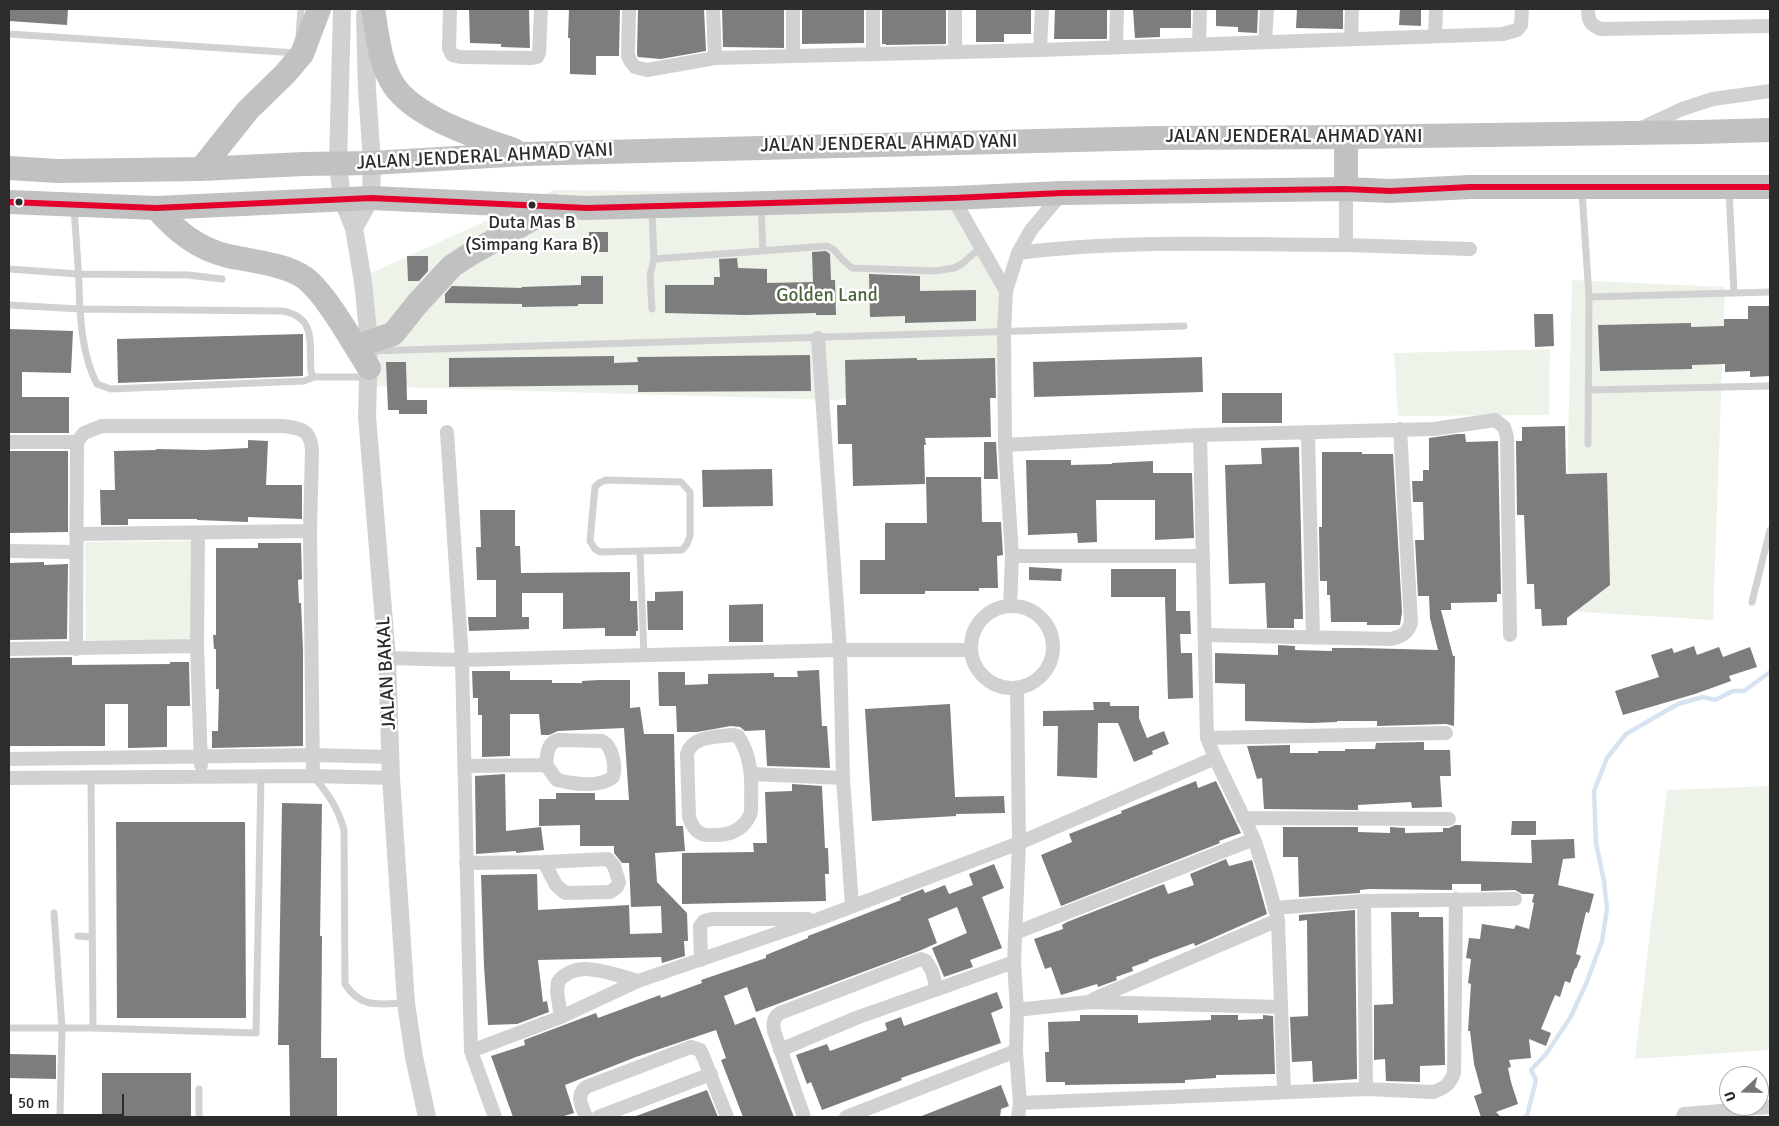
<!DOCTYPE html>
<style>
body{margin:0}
#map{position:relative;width:1779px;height:1126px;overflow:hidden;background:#fff;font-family:Signika,sans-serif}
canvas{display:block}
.frame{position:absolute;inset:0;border:10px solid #2c2c2c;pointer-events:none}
.north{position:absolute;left:1719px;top:1066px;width:50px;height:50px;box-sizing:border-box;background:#fff;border:1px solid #ababab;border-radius:50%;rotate:249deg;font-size:14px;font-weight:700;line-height:20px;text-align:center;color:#2c2c2c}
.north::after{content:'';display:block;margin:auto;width:18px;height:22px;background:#767676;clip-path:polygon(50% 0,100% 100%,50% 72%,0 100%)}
.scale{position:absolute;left:10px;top:1094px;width:114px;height:22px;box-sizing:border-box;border:2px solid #2c2c2c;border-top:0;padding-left:6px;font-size:15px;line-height:18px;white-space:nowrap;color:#2c2c2c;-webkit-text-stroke:4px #fff;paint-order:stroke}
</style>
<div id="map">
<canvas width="1779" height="1126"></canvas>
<div class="frame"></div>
<div class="north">U</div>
<div class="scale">50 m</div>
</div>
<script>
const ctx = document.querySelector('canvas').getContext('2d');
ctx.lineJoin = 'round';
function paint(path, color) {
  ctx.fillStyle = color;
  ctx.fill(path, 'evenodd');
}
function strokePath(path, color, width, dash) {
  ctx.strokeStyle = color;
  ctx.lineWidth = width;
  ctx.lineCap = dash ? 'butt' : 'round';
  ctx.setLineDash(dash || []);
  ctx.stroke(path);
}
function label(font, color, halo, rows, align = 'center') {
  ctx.font = font + ' Signika,sans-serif';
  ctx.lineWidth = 5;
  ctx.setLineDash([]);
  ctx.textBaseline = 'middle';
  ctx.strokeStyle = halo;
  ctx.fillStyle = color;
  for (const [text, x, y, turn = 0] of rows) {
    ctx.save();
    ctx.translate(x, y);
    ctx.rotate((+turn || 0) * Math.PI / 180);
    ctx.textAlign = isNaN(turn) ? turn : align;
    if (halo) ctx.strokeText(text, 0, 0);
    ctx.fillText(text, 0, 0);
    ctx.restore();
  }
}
const green = new Path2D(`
 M554,190L952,194L1007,288L1008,373L835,400L363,386L358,279Z
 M1572,280L1725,287L1713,620L1564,611Z
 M1550,349L1549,415L1398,416L1394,353Z
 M193,541L194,640H86L85,542Z
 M1770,786V1050L1635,1059L1667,790Z`);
const stream = new Path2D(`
 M1525,1117L1527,1116L1536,1080L1531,1070L1546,1054L1570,1018L1586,984L1602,941L1607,909L1604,881L1596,843L1594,791L1607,758L1626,734L1678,704L1703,697L1715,700L1733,691H1744L1770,672`);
const building = new Path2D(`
 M9,9H68L67,25L9,21Z
 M469,9H529L530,48L501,47V44L470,43Z
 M569,9H620L619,56H596V75L570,74V38H568Z
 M638,9H704L706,51L661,59L638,57L637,54Z
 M722,9H784V48L723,47Z
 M802,9H864V43L802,44Z
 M882,9H946V44L886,45V44H882Z
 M976,9H1031V34H1004V42H976Z
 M1055,9H1107V39H1054Z
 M1133,9L1191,10V28H1160V37L1135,38Z
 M1216,9H1258L1257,33L1238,32V27L1216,26Z
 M1297,9H1343V29L1296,28Z
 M1400,9H1421V26L1399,25Z
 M589,232H608V252H589Z
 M826,251L830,254L831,280H835L836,315H816V313L745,315L665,313V285H714V277H720L719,259L737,258L738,268L767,269V283L813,282L812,252Z
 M407,256H428V271L419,281H408Z
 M869,274L920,276V291L976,290V321L905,323V316L870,317Z
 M581,276H603V304H578V306L522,307V304L445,303V294L452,286L522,288L521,287L581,285Z
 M1748,306H1770V376L1750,377V371L1725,372V364L1692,365V369L1600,371L1598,325L1691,323V327L1724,326V319H1748Z
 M1534,314H1553L1554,346L1535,347Z
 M9,329L73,331L71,373L22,372V397H69V433H9Z
 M303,334V376L118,383L117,339Z
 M810,355L811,391L638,392V385L449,387V358L614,356V363L638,362L637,357Z
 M1202,357L1203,392L1034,397L1033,362Z
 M917,358V360L995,358L996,398H990L991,437L925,438L926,445H924L925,484L853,486L852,444H838L837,405H846L845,360Z
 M386,362H406L407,400H427V414H399V410H388Z
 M1222,393H1282V423H1222Z
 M1565,426L1566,474L1607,473L1610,585L1567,618V625L1542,626L1541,609H1535L1534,584H1527L1524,515H1517L1516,441H1522V427Z
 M1457,434H1465L1466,442L1498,441L1501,594H1497V602L1451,603V610H1441L1453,656H1455L1454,726L1446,724L1377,726V721H1337V722L1311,723L1245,721V684L1215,683V653L1278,655V645L1295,646V650L1332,651V648H1360L1438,650L1430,618L1429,596H1418L1415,540H1424L1423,502H1413L1412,481H1423V470H1429V438Z
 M248,440L268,441L266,485H302V519L248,517V522L197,520V519H128V525H101L100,490H115L114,451L156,450V449L204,450L248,448Z
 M984,442H996L998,479H984Z
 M1299,447L1303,619H1294V628H1267L1265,583L1229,584L1225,465L1262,464L1261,448Z
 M9,451H68V532L9,533Z
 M1322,452H1362V454H1393L1402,612L1400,625H1367V622H1331L1330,595H1327V581H1320L1319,527H1322Z
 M1026,460H1071V465L1112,464V463L1153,461V473H1192L1194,538L1155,540V500H1096L1097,542L1078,543L1077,533L1028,535Z
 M772,469L773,506L703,507L702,470Z
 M926,477H981L982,522H1001L1003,555L997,556L998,588H979V591H925V594H860V560H885V523H927Z
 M480,510H515V546H520L521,573L630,572V601H637L638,631H636V636H605V628L563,629V593H522V617H529V629L469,631L468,617H496V580H477L476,547H481Z
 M258,543H301L302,579L298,580L299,603H301L303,650V746L212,748V731H218L219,689H216V649H214L213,635H216V548H258Z
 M44,562V565L68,564L67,639L9,640V563Z
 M1029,567L1062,569L1061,581L1029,580Z
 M1111,569H1176V611H1190L1191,634H1180L1181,653H1192L1193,698L1168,699L1165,597H1111Z
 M683,591V630H648L647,601H655V592Z
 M763,604V642H729V605Z
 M1694,646L1697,655L1719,647L1723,657L1750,647L1757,667L1729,676L1731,681L1695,694L1623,715L1615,691L1659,677L1651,655L1672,648L1674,653Z
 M72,657V665L170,664V662H189L190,706H167V747L128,748V704H105V746H9V658Z
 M819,670L822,726H827L830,768L767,766L765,730L745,731L740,727L731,726L697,732H677L676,706H659L658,672H685V685L708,684V674L774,673V677H798L797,671Z
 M472,671H510V680H552V683H582V681L599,680H630V708L640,707L644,734H674L676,826H683L685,851L655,853L657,882L687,913L688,941H684L685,956L662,963L661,957L538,960L543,1002L547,1001L549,1012L517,1024L488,1025L484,966L481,875L537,874L538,910L629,905L630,934L662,933L661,906L631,907L629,863H622L614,853V846H580V825L539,826V799H556V793H595V800H629L624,728L558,731L549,735H541L539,714H510V756L482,757V715H478V698H473Z
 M1093,702H1110V706H1139V718L1147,738L1164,731L1169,744L1152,751L1153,754L1134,762L1118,723H1098L1097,778L1057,776L1058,726H1043V711L1094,710Z
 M950,704L955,797L1004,796L1005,813L956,814V816L872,821L865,709Z
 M1424,742V750H1450L1451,776H1440L1442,807L1412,808L1411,802L1358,805V810L1264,809L1262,778L1257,779L1247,746L1290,745V753H1318V751H1345V749H1375L1376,743Z
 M505,774L506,831L541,827L544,850L516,853V851L476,854L475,776Z
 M1196,781L1198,788L1216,781L1241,833L1219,841L1220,843L1061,906L1041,855L1072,842L1069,834L1122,813L1121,811Z
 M792,784L822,786L825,848H828L829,874H825L826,901L682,904V853L754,852L753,843H767L765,792L792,791Z
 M282,803L322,804L320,936H322L321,1058H337V1117H290L289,1045H278Z
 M1512,821H1536V835H1511Z
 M116,822H245L246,1018H117Z
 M1455,825H1461V861L1532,863L1531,840L1574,839L1575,858L1563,859L1558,885L1594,894L1589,913L1586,912L1576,954L1581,956L1576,969L1575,968L1570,983L1565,981L1560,997L1555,995L1541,1029L1551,1033L1546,1046L1529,1039L1531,1058L1509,1060L1511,1067L1508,1068L1511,1082L1518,1104L1496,1112L1501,1117H1481L1474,1096L1482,1093L1474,1064L1470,1031H1468L1471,984L1468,983L1471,959L1466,958L1469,938L1480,939L1482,924L1514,929L1516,925L1529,929L1534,903L1532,902L1534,894H1522L1515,890L1481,891V884H1452V890L1369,889L1360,890V893L1299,897L1298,857H1283V827H1358V832L1390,833V827L1405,828V833L1443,832V828H1449Z
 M1226,859L1229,866L1252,860L1267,914L1195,946L1194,943L1148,960L1149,961L1132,967L1133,971L1116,977L1117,980L1109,983L1098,987L1097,984L1061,995L1051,967L1045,969L1034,939L1063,929L1062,925L1067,922L1164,884L1168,894L1194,885L1190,874Z
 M994,864L1004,888L982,897L1002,948L970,960L973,967L944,977L932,948L967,933L957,907L928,919L937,943L919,951L756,1012L747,987L724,996L735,1025L755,1017L794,1117H743L721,1060L726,1058L716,1030L636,1057L565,1085L574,1113L561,1117H513L491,1056L525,1045L524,1040L596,1013L598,1018L660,995L661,998L702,983L701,980L766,958V955L808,938V936L901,900L900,898L923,889L925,893L945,885L949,894L973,885L969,874Z
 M1355,910L1357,1079L1313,1082L1312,1061L1292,1062L1290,1017L1308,1016L1307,920L1299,921V915Z
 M1391,912H1419V917H1443L1445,1065L1420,1066V1082L1386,1081L1385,1059L1374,1060V1005L1393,1004Z
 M997,992L1003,1008L991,1013L1001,1043L901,1078L902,1080L822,1110L811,1082L807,1084L796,1055L827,1044L830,1051L887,1030L885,1023L901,1017L904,1026Z
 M1080,1015H1138V1023L1211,1020V1015H1238V1020L1263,1019V1015L1273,1016L1275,1074L1216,1075V1078L1185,1080V1083L1065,1085V1082H1046L1045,1052H1049L1048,1022L1080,1021Z
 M9,1054L56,1055V1079L9,1078Z
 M102,1073H191V1117H102Z
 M1001,1085L1009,1106L1001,1109L1000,1117H919Z
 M707,1090L718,1117H636V1116Z`);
const service = new Path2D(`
 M9,34L297,53
 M299,36L301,9
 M1729,191L1734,292
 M1582,192L1589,297L1588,444
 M761,206L763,251
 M74,209C76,235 78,260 79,286C80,318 82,356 97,384L111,389L304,381L314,377
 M652,211L654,259L650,275L652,309
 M654,259L827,246L834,250L842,259L852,268L935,271L954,268L962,264L981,247
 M9,269L78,274L188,275L222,279
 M1589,297L1770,292
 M9,305L80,309L282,311C317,317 309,343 311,372L314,377H369
 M371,351L1184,326
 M1588,390L1770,386
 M606,480L681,482L690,492V536L687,544L682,550L600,552L595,549L590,541L595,487L599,483Z
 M640,552L644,656
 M1752,602L1770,530
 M91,776L93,1028
 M314,777C329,795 338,808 344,830L345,984C361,1009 379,1004 406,1003
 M54,913L62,1028L60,1117
 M78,936L92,937
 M9,1028H93L256,1033L261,776
 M199,1089V1117`);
const minor = new Path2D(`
 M450,9L449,48L452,55L461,57L532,58L537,57L539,53L541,9
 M629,9L628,56L631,62L635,67L647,70L715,58L1040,50L1503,34L1517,30L1521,25L1522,9
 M713,9L715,58
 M955,9V51
 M1588,9C1588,20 1590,25 1601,29L1770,26
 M1435,36L1436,9
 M1351,39L1352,9
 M1265,41L1267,9
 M1199,44L1200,9
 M1116,47L1117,9
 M1040,50L1042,9
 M873,53V9
 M793,55V9
 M1639,129L1682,109L1713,99L1770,91
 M1346,189V245L1470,249
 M953,198L1006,291
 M1018,253C1127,239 1237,245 1346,245
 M818,338L840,650L843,778L852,906
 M447,432L462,660L471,1051L495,1117
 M1308,434L1313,638
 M1200,435L1207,738
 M9,442H77
 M1005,445L1200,435L1434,429L1495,420L1504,427L1507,437L1510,635
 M198,533L197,646L201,765
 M76,534L310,531
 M9,551L76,552
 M1012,556H1203
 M1010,606L1012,556L1005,445L1004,332L1006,291L1018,253L1031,230L1062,193
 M971 647a41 41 0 1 1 82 0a41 41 0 1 1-82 0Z
 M1205,635L1391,639C1402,636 1407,634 1411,623L1400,429
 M9,649L197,646
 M76,649L77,442L84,433L102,426H282C300,428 310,429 312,449L310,531L313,776
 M387,658L462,660L840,650H971
 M1017,688L1019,843L1014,962L1017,1010L1016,1051L1020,1103L1018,1117
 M732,735L738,736C751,755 752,778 751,800C751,805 752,811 750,815C743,830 730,835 715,835C710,835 704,836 700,833C694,830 691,823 689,817L687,754C692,736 716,737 732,735Z
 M558,740L602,741C613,746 616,767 613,777C600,788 573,784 557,780L546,765C547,755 547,743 558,740Z
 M9,759L313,755L391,757
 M464,766L546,765
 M752,774L843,778
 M9,778L313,776L391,778
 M1243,818L1449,819
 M466,863L544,862L608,859L614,866L619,882L617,887L610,892L565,893L556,885L544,862
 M1364,901L1366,1089
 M1274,908L1364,901L1515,899
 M1015,933L1254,839
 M701,960L700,926L704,921L712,919H808
 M1094,999L1278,920
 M1017,1010L1089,1002L1281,1007
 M561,1017L557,992L558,982C577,957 614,975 638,981
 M780,1050L856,1018L1014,962
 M471,1051L561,1017L638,981L819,919L1019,843L1215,758
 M1284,1092L1278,920L1266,876L1254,839L1215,758L1207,738L1446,733
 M1020,1103L1366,1089L1433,1092C1445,1088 1450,1084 1454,1073L1456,899
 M586,1117C582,1106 575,1096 586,1087L691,1047L700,1050L703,1056L727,1117
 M598,1117L711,1074
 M804,1117L774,1031C773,1023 773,1018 780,1013L921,959L926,961L932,971L937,989
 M846,1117L1016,1051
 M1683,1117L1684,1114L1770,1107`);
const tertiary = new Path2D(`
 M342,9L338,164L342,199L354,228L363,282L369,342L367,416L387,658L391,778L406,1003L414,1057L427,1117
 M354,228L371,198L372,163L367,90L365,15`);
const trunk = new Path2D(`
 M373,9C377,32 379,58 390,79C408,116 477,137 514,150
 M1346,137V189
 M9,168L57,171L201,169L303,164L372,163L524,154L1156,138L1346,137L1699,132L1770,130
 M201,169L248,110L285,74L302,54L319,9
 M9,202L156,208L371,198L587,208L953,198L1062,193L1346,189L1390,191L1470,187H1770
 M156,208C176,231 198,249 228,256C251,261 285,264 305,278C327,295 353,343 369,368
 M369,342L393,334L417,304L452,266L472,253L555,206`);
const bus1 = new Path2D(`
 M9,202L156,208L371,198L587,208L953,198L1062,193L1346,189L1390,191L1470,187H1770`);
const markers = [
 [19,202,4.5,"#2c2c2c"],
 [532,205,4.5,"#2c2c2c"]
];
const busNames = [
 ["Duta Mas B",532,223],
 ["(Simpang Kara B)",532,245]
];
const streetNames = [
 ["JALAN JENDERAL AHMAD YANI",1294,137],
 ["JALAN JENDERAL AHMAD YANI",889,144,-1],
 ["JALAN JENDERAL AHMAD YANI",485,157,-3],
 ["JALAN BAKAL",387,673,-93]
];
const parkNames = [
 ["Golden Land",827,296]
];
paint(green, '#eef3ea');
strokePath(stream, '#d7e3f0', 4.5);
paint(building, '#7d7d7d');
strokePath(service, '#d1d1d1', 7);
strokePath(minor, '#d1d1d1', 14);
strokePath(tertiary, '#d1d1d1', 18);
strokePath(trunk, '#c1c1c1', 24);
strokePath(bus1, '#e4002b', 6);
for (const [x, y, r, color] of markers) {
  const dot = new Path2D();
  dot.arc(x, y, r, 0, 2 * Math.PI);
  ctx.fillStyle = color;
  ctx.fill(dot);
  strokePath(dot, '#fff', 2);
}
label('18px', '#2c2c2c', '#fff', busNames);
label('19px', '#2c2c2c', '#fff', streetNames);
label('19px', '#4a653b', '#fff', parkNames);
</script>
